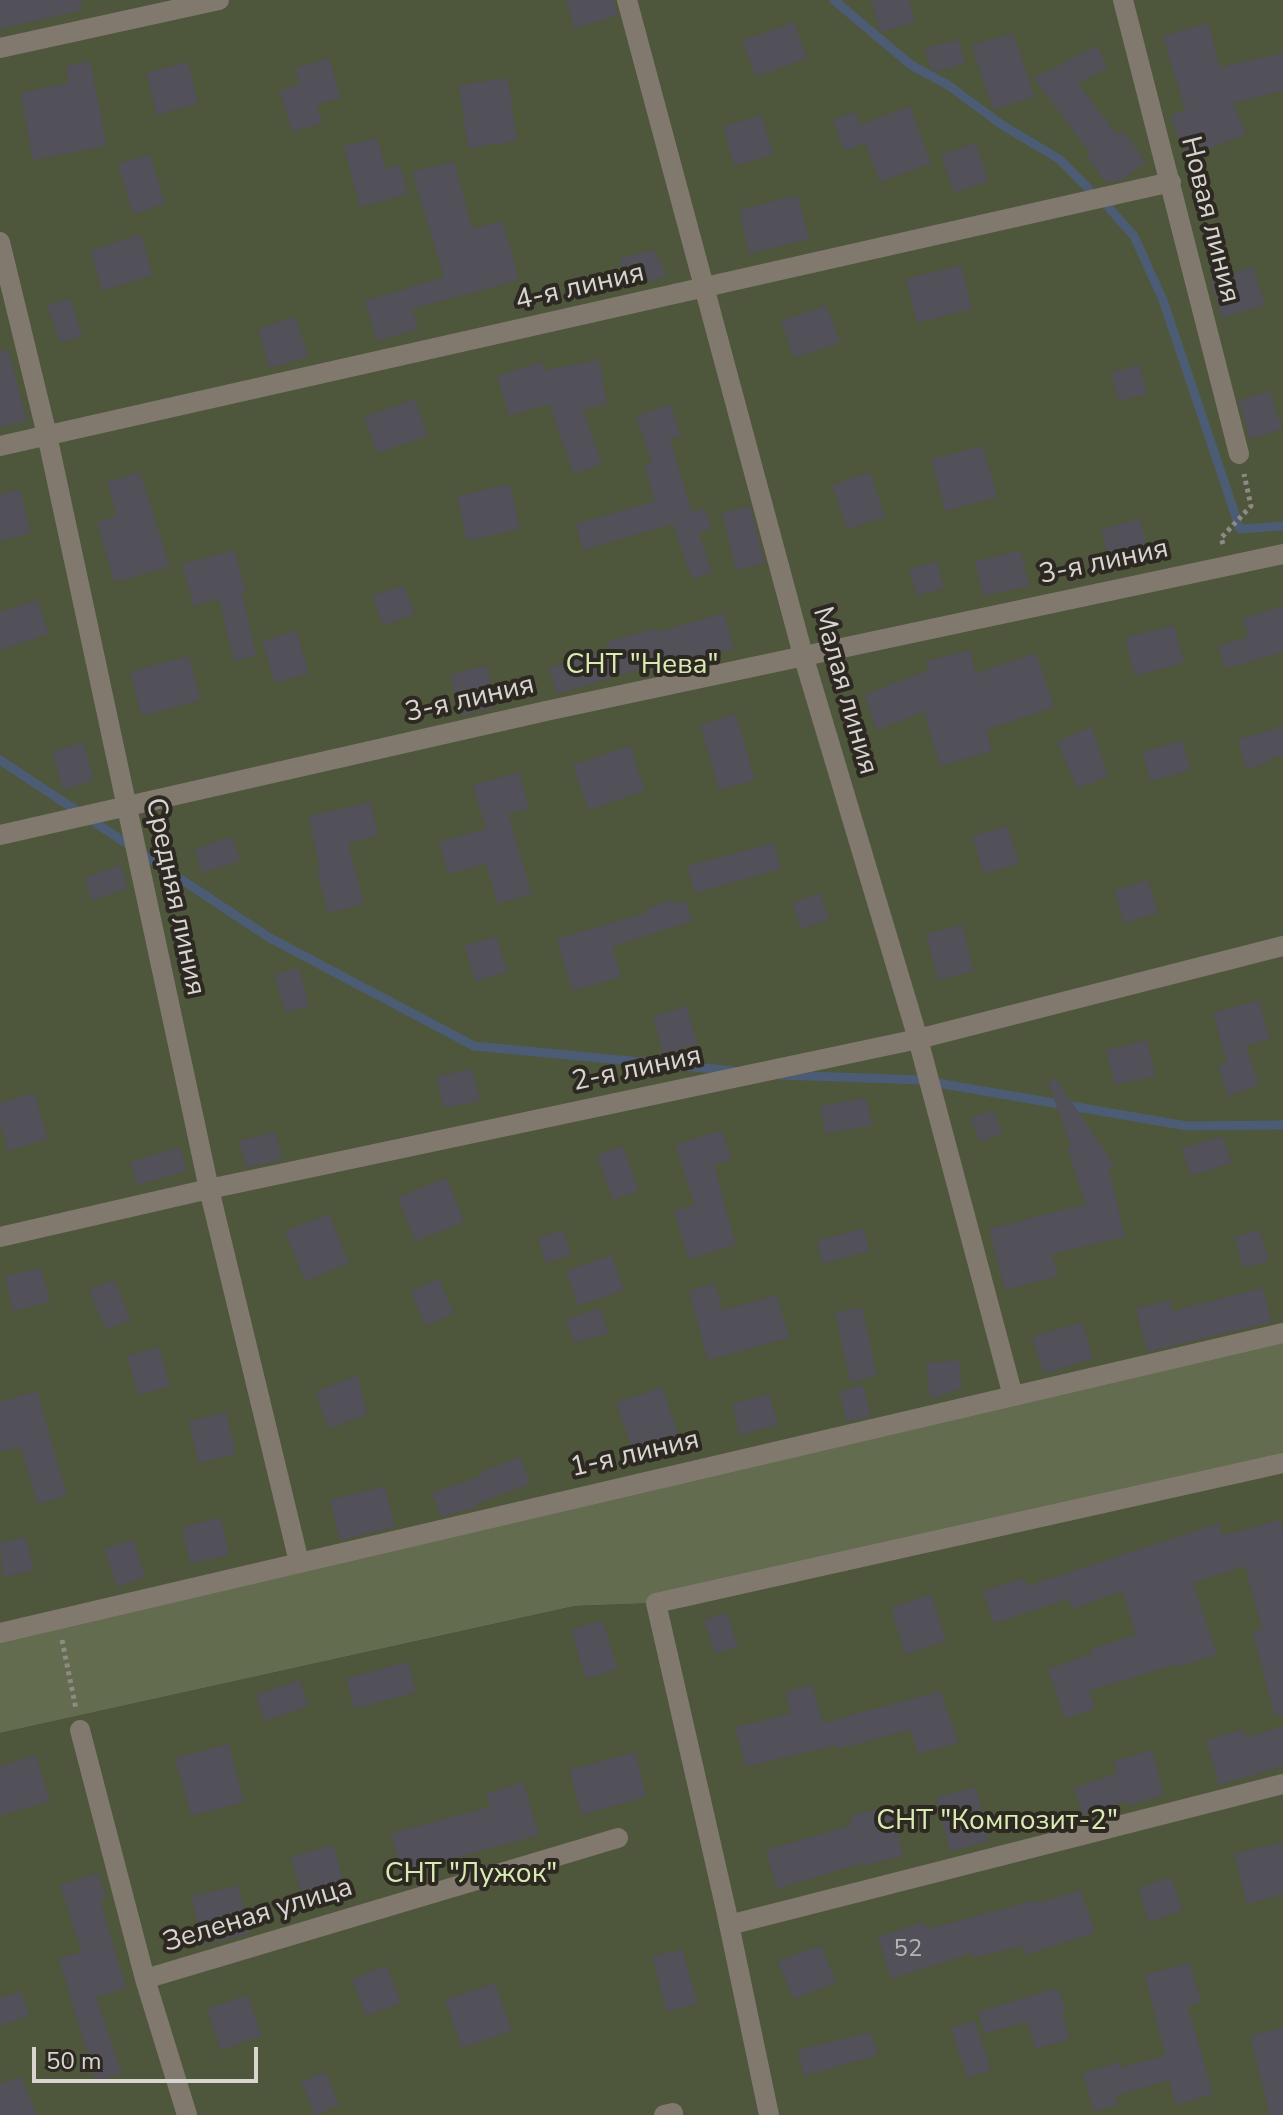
<!DOCTYPE html>
<meta charset="utf-8">
<style>
body{margin:0}
#map{position:relative;width:1283px;height:2115px;overflow:hidden;background:#37322a;font-family:"Nunito Sans",sans-serif}
canvas{display:block}
.scale{position:absolute;left:32px;top:2047px;width:226px;height:36px;box-sizing:border-box;border:4px solid #d8d5d0;border-top:0;padding-left:10px;font-size:24px;line-height:28px;white-space:nowrap;color:#d8d5d0;-webkit-text-stroke:6px #2d2821;paint-order:stroke}
</style>
<div id="map">
<canvas width="1283" height="2115"></canvas>
<div class="scale">50 m</div>
</div>
<script>
const ctx = document.querySelector('canvas').getContext('2d');
ctx.lineJoin = 'round';
function paint(path, color) {
  ctx.fillStyle = color;
  ctx.fill(path, 'evenodd');
}
function strokePath(path, color, width, dash) {
  ctx.strokeStyle = color;
  ctx.lineWidth = width;
  ctx.lineCap = dash ? 'butt' : 'round';
  ctx.setLineDash(dash || []);
  ctx.stroke(path);
}
function label(font, color, halo, rows, align = 'center') {
  ctx.font = font + ' "Nunito Sans",sans-serif';
  ctx.lineWidth = 8;
  ctx.setLineDash([]);
  ctx.textBaseline = 'middle';
  ctx.strokeStyle = halo;
  ctx.fillStyle = color;
  for (const [text, x, y, turn = 0] of rows) {
    ctx.save();
    ctx.translate(x, y);
    ctx.rotate((+turn || 0) * Math.PI / 180);
    ctx.textAlign = isNaN(turn) ? turn : align;
    if (halo) ctx.strokeText(text, 0, 0);
    ctx.fillText(text, 0, 0);
    ctx.restore();
  }
}
const green = new Path2D(`
 M0,0H1283V1333L0,1633Z
 M1283,1463V2115H0V1733L575,1606L656,1603Z`);
const forest = new Path2D(`
 M1283,1333V1463L656,1603L575,1606L0,1733V1633Z`);
const stream = new Path2D(`
 M834,0L911,65L948,85L1002,125L1059,159L1089,189
 M1109,208L1134,236L1163,300L1240,529L1283,526
 M0,760L270,938L474,1046L735,1071
 M781,1075L920,1080L1187,1126L1283,1125`);
const building = new Path2D(`
 M0,0H81L82,10L0,29Z
 M566,0H614L618,15L575,29Z
 M872,0H909L915,23L880,32Z
 M794,22L807,58L756,77L742,41Z
 M1208,23L1220,67L1283,53V91L1233,103L1246,134L1187,158L1170,116L1185,110L1163,36Z
 M1013,33L1035,97L993,110L972,46Z
 M959,40L965,64L931,72L925,48Z
 M1097,46L1108,68L1078,83L1117,135L1123,131L1146,162L1122,180L1106,183L1087,157L1091,155L1034,78Z
 M329,58L341,98L317,105L322,123L292,132L280,91L300,84L295,68Z
 M90,61L107,146L33,160L20,93L69,83L66,66Z
 M188,62L198,104L157,115L146,73Z
 M508,78L517,141L468,148L459,85Z
 M910,106L931,163L880,182L865,143L844,151L833,120L856,112L860,125Z
 M762,115L773,155L734,166L723,126Z
 M377,138L386,169L400,165L408,194L360,207L344,146Z
 M976,143L989,181L954,193L941,155Z
 M150,154L165,204L133,214L118,164Z
 M454,161L472,229L503,221L519,280L412,309L418,329L377,341L365,301L444,277L412,172Z
 M798,195L809,239L749,254L739,210Z
 M141,234L153,275L103,291L90,251Z
 M654,250L667,277L626,286L620,258Z
 M961,265L972,309L917,323L906,279Z
 M1253,267L1265,305L1222,318L1210,280Z
 M70,298L82,336L60,343L47,305Z
 M827,305L840,343L794,358L781,321Z
 M296,317L308,357L269,368L258,329Z
 M8,350L27,421L0,428V351Z
 M600,360L607,405L583,409L602,464L574,474L549,404L509,416L497,376L542,362L544,370Z
 M1139,365L1147,394L1119,401L1111,373Z
 M1270,391L1282,429L1250,439L1239,400Z
 M415,399L428,436L377,453L364,417Z
 M670,404L681,436L670,439L692,512L704,507L712,529L699,533L712,573L692,579L673,524L583,550L576,524L655,501L644,465L652,462L636,416Z
 M983,446L997,497L945,511L931,459Z
 M140,472L170,567L114,582L97,522L117,516L107,482Z
 M870,472L885,517L847,529L832,485Z
 M510,484L520,529L467,541L457,496Z
 M20,489L31,533L0,541V494Z
 M750,506L765,563L736,570L722,513Z
 M1140,519L1151,559L1111,569L1101,529Z
 M235,550L246,592L242,593L256,656L234,661L219,599L194,606L182,564Z
 M1021,551L1029,586L983,596L975,561Z
 M937,561L944,588L917,596L909,569Z
 M404,585L415,614L383,625L372,596Z
 M37,600L49,634L0,650V612Z
 M1283,606V652L1225,669L1218,646L1248,637L1243,618Z
 M724,613L734,649L692,661L690,654L557,694L549,668L610,650L607,642L657,628L658,632Z
 M1174,625L1184,663L1135,676L1125,638Z
 M296,631L309,673L275,683L262,641Z
 M970,650L976,673L1036,653L1054,707L986,730L992,751L940,766L924,712L877,730L864,695L928,670L926,661Z
 M189,656L201,700L142,716L130,672Z
 M486,665L498,706L462,716L450,675Z
 M736,714L755,780L719,790L700,725Z
 M1092,726L1108,776L1078,789L1057,742Z
 M1283,727V755L1269,759L1270,762L1246,769L1238,739Z
 M1182,740L1191,770L1150,781L1143,752Z
 M83,742L94,780L63,790L52,752Z
 M630,745L645,791L588,810L573,765Z
 M519,772L529,808L508,814L532,894L498,904L486,864L448,874L439,841L486,829L473,785Z
 M371,802L378,836L348,843L364,904L328,913L317,871L320,870L309,816Z
 M1008,826L1019,864L984,874L972,836Z
 M232,837L240,861L202,873L195,849Z
 M774,843L781,869L695,893L687,866Z
 M120,865L128,888L92,901L84,878Z
 M1148,880L1158,913L1124,923L1114,890Z
 M820,893L829,919L801,929L792,903Z
 M673,899L675,904L686,901L692,921L612,947L621,977L572,991L557,939L646,913L645,909Z
 M962,925L974,971L938,980L926,934Z
 M496,936L508,971L476,982L464,946Z
 M299,967L309,1006L286,1013L274,975Z
 M1259,1000L1270,1039L1246,1046L1259,1085L1228,1096L1218,1066L1227,1063L1213,1013Z
 M687,1006L697,1044L663,1054L653,1016Z
 M1147,1040L1155,1076L1115,1085L1106,1050Z
 M473,1069L480,1101L443,1108L437,1076Z
 M1055,1078L1115,1166L1109,1169L1125,1237L1052,1254L1058,1276L1005,1290L989,1229L1086,1204L1067,1148L1071,1146L1048,1082Z
 M34,1093L48,1139L8,1151L0,1124V1103Z
 M867,1098L872,1126L825,1133L820,1106Z
 M993,1110L1003,1133L980,1142L970,1118Z
 M722,1130L732,1159L714,1165L736,1245L688,1259L674,1211L695,1205L675,1145Z
 M275,1132L282,1160L246,1168L239,1141Z
 M1223,1136L1231,1163L1191,1176L1182,1148Z
 M623,1146L639,1191L613,1200L597,1155Z
 M180,1147L187,1171L137,1185L130,1162Z
 M447,1178L464,1222L415,1241L398,1197Z
 M329,1214L349,1263L305,1281L285,1231Z
 M863,1228L870,1251L823,1264L817,1241Z
 M563,1230L571,1255L546,1263L538,1238Z
 M1259,1230L1269,1261L1243,1268L1234,1237Z
 M612,1255L624,1290L578,1306L566,1271Z
 M41,1268L50,1302L13,1311L5,1276Z
 M439,1279L454,1313L425,1326L411,1291Z
 M114,1280L131,1320L106,1330L89,1290Z
 M715,1283L722,1310L777,1295L789,1338L708,1360L689,1291Z
 M1263,1288L1272,1322L1147,1352L1136,1308L1170,1300L1172,1311Z
 M862,1307L877,1376L850,1382L835,1313Z
 M600,1308L608,1333L574,1343L566,1319Z
 M1082,1322L1093,1358L1044,1374L1032,1337Z
 M159,1347L170,1386L138,1395L127,1356Z
 M959,1360L962,1388L930,1399L926,1363Z
 M358,1375L367,1414L329,1429L315,1392Z
 M863,1385L871,1416L847,1422L839,1391Z
 M662,1387L678,1434L633,1450L616,1403Z
 M37,1391L67,1495L38,1504L21,1447L0,1452V1402Z
 M769,1394L778,1425L740,1435L732,1404Z
 M226,1412L236,1454L199,1463L189,1421Z
 M520,1457L530,1484L476,1504L477,1507L441,1517L432,1493L481,1476L479,1473Z
 M385,1486L395,1527L340,1540L330,1500Z
 M221,1518L229,1555L190,1564L182,1527Z
 M1280,1520L1283,1533V1715L1275,1716L1252,1631L1262,1629L1245,1566L1193,1583L1217,1655L1177,1667V1664L1089,1691L1095,1709L1065,1719L1048,1669L1092,1654L1090,1649L1136,1635L1122,1591L1072,1609L1069,1599L994,1623L983,1591L1025,1578L1027,1586L1219,1523L1223,1535Z
 M26,1537L34,1570L3,1577L0,1543Z
 M133,1539L145,1577L117,1587L104,1549Z
 M931,1594L946,1641L905,1654L891,1608Z
 M727,1613L738,1647L715,1654L704,1620Z
 M602,1620L618,1669L586,1679L571,1630Z
 M408,1662L416,1692L354,1709L346,1678Z
 M300,1680L308,1706L265,1721L256,1695Z
 M812,1684L823,1723L940,1691L959,1742L918,1754L910,1730L838,1749L837,1745L746,1767L735,1727L791,1714L785,1692Z
 M1283,1727V1766L1219,1785L1206,1740L1244,1729L1246,1737Z
 M229,1744L244,1802L191,1816L175,1758Z
 M1152,1750L1164,1795L1127,1806L1126,1801L1083,1815L1074,1788L1117,1773L1114,1761Z
 M635,1752L647,1797L582,1815L569,1770Z
 M36,1755L50,1801L0,1816V1766Z
 M523,1782L539,1835L402,1872L391,1833L490,1807L486,1794Z
 M976,1787L989,1841L950,1851L936,1797Z
 M891,1806L903,1856L862,1866V1863L777,1889L766,1850L852,1825L850,1816Z
 M1283,1842V1895L1247,1904L1234,1854Z
 M333,1845L348,1897L306,1909L291,1857Z
 M98,1873L106,1898L100,1900L126,1988L96,1997L122,2073L96,2082L59,1959L82,1952L60,1885Z
 M1171,1877L1183,1910L1149,1922L1138,1888Z
 M239,1886L249,1934L202,1945L192,1896Z
 M1081,1890L1095,1933L1025,1955L1022,1946L974,1958L973,1953L891,1979L878,1937L924,1922L927,1929L1037,1900L1038,1903Z
 M821,1945L836,1983L793,1999L778,1961Z
 M682,1949L698,2003L667,2012L652,1957Z
 M1190,1963L1201,2002L1188,2006L1213,2094L1176,2105L1169,2080L1116,2096L1118,2105L1094,2112L1083,2073L1120,2062L1121,2068L1165,2055L1145,1974Z
 M387,1966L401,2003L366,2016L352,1979Z
 M495,1983L512,2031L462,2048L445,2000Z
 M1057,1988L1066,2012L1062,2013L1070,2039L1036,2049L1027,2022L984,2034L978,2012Z
 M21,1991L29,2016L0,2026V1998Z
 M248,1995L262,2036L221,2050L207,2009Z
 M975,2021L991,2070L967,2078L951,2027Z
 M1283,2027V2115H1270L1250,2036Z
 M871,2032L878,2055L804,2076L798,2050Z
 M326,2072L339,2105L315,2115L301,2082Z
 M21,2076L37,2115H0V2084Z`);
const path = new Path2D(`
 M1223,544L1221,538L1251,506L1244,474
 M62,1640L76,1709`);
const minor = new Path2D(`
 M627,0L803,655L918,1039L1013,1396
 M1123,0L1239,454
 M0,48L219,0
 M0,242L47,435L209,1189L299,1562
 M0,446L1171,182
 M0,835L546,711L1283,554
 M0,1237L209,1189L918,1039L1283,946
 M0,1633L1283,1333
 M80,1730L145,1979L187,2115
 M729,1925L1283,1784
 M145,1979L618,1838
 M664,2115L673,2113
 M769,2115L726,1910L656,1603L1283,1463`);
const numberNames = [
 ["52",908,1950]
];
const streetNames = [
 ["Новая линия",1209,220,76],
 ["4-я линия",580,288,-13],
 ["3-я линия",1104,563,-12],
 ["Малая линия",844,691,74],
 ["3-я линия",470,700,-13],
 ["Средняя линия",174,897,78],
 ["2-я линия",637,1070,-12],
 ["1-я линия",635,1455,-13],
 ["Зеленая улица",258,1916,-17]
];
const parkNames = [
 ["СНТ \"Нева\"",642,666],
 ["СНТ \"Композит-2\"",997,1822],
 ["СНТ \"Лужок\"",471,1875]
];
paint(green, '#4e563c');
paint(forest, '#636c4f');
strokePath(stream, '#4c5c75', 9);
paint(building, '#525059');
strokePath(path, '#8e8a84', 5, [4, 4]);
strokePath(minor, '#82796e', 20);
label('24px', '#b6b4b2', null, numberNames);
label('28px', '#d8d5d0', '#2d2821', streetNames);
label('28px', '#d9ebb3', '#2d2821', parkNames);
</script>
